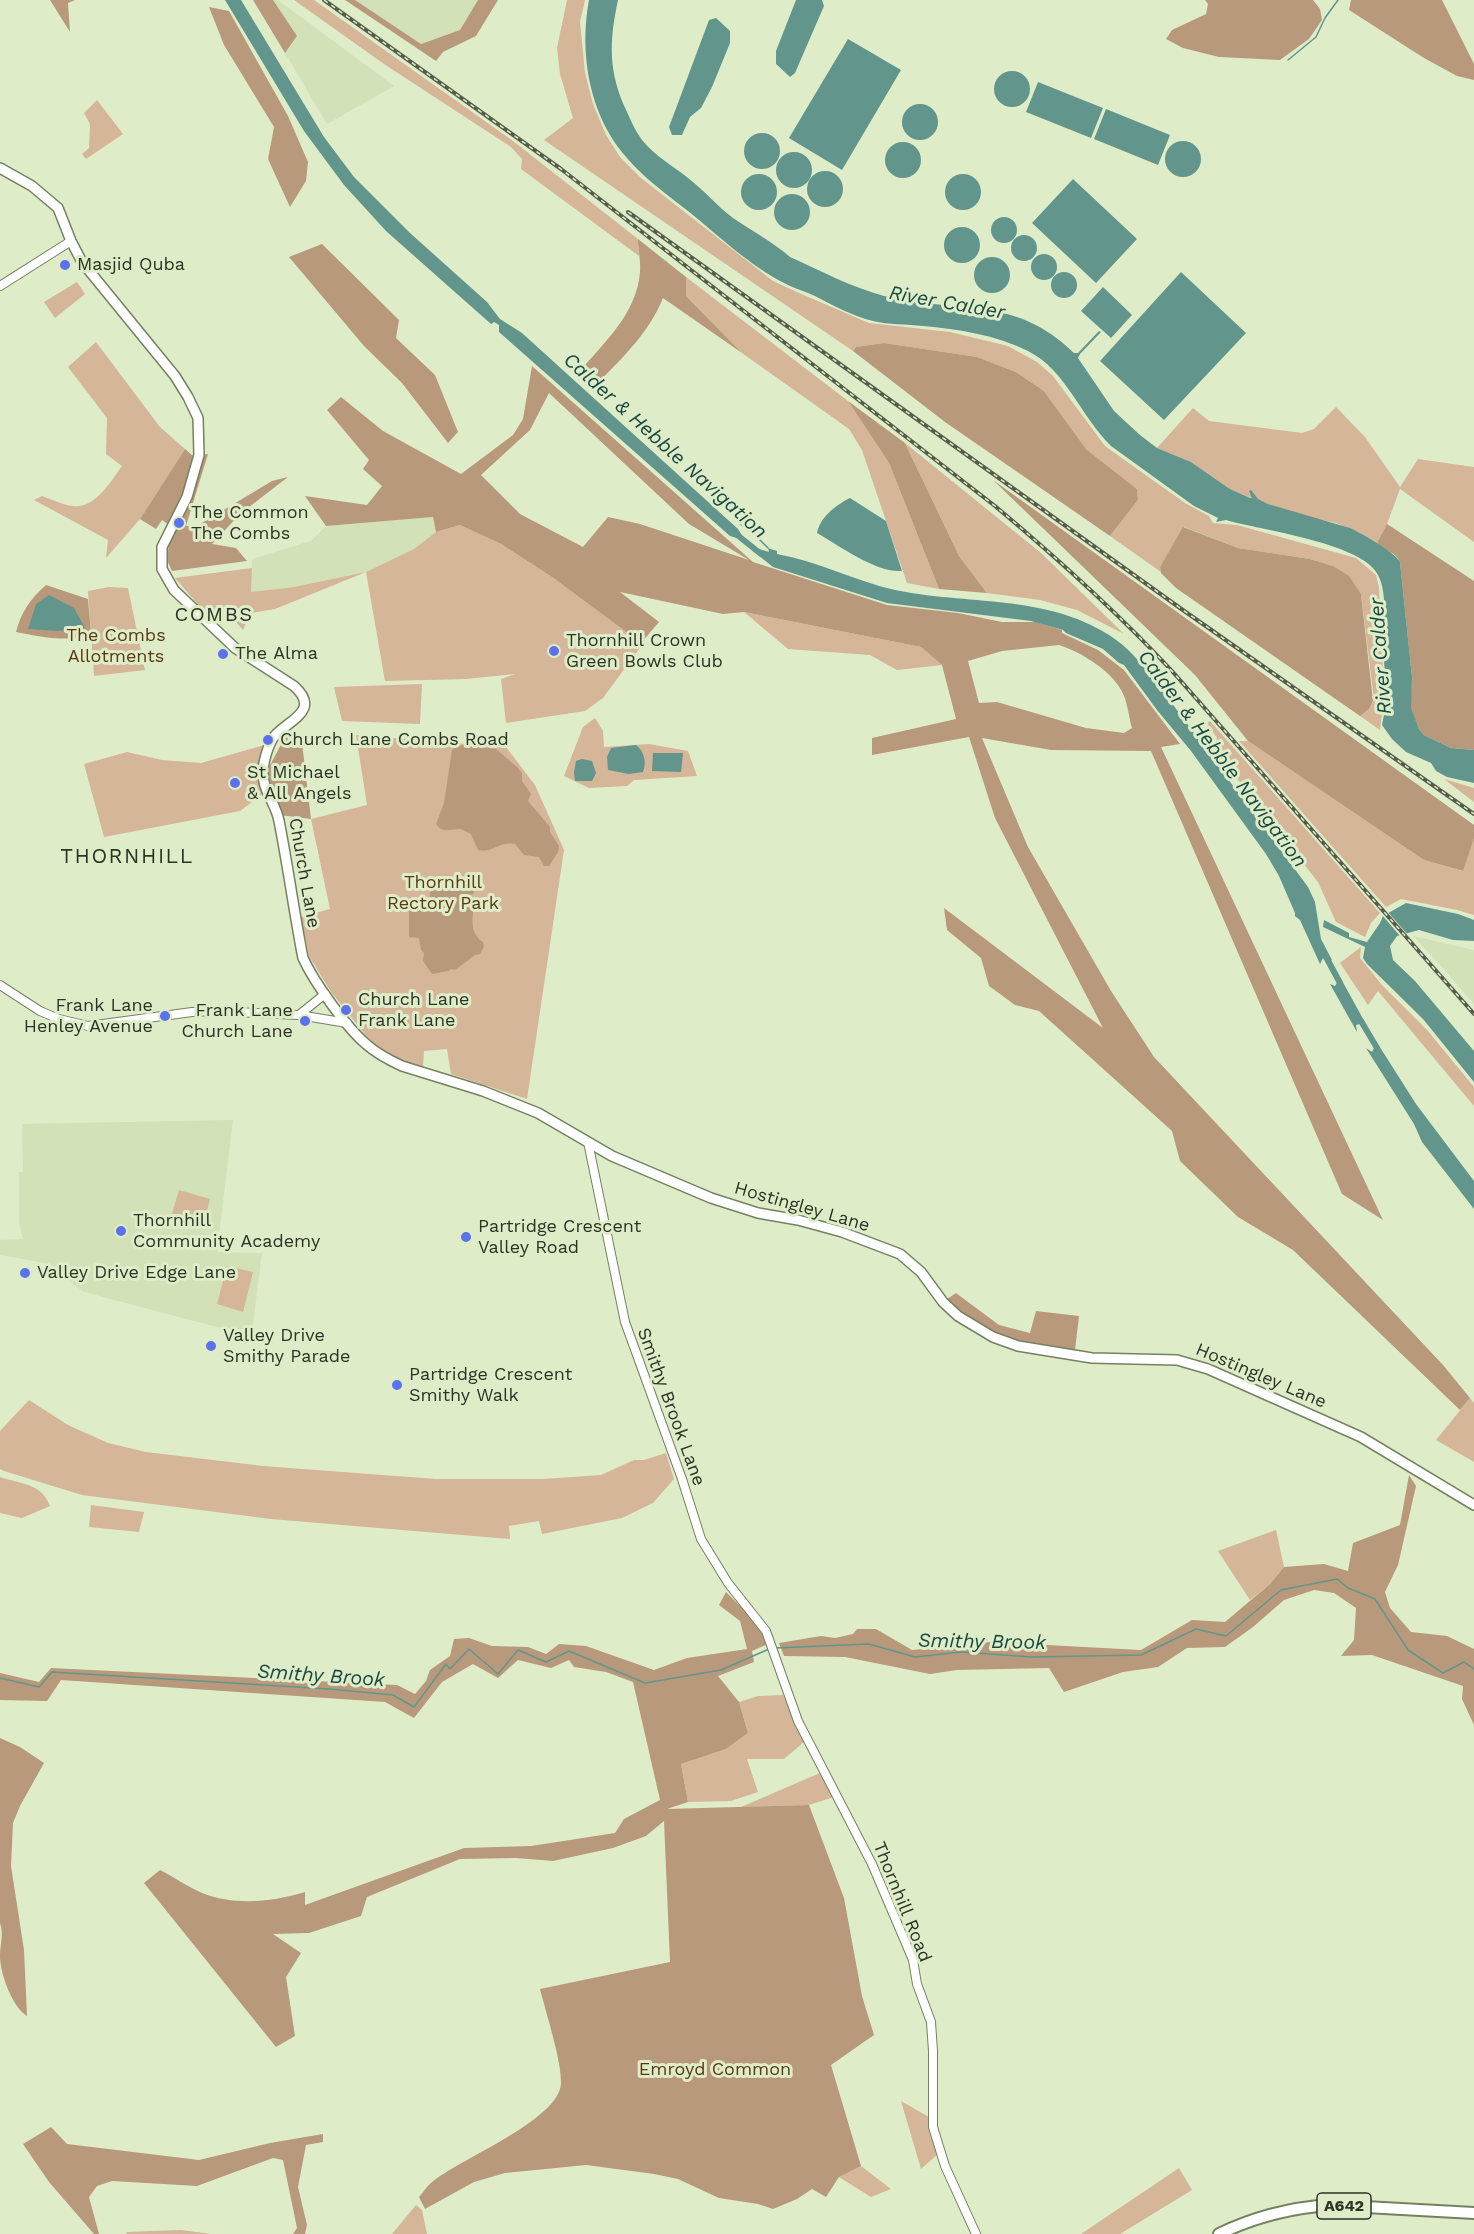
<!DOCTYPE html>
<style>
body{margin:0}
canvas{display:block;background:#deecc8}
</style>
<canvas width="1474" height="2234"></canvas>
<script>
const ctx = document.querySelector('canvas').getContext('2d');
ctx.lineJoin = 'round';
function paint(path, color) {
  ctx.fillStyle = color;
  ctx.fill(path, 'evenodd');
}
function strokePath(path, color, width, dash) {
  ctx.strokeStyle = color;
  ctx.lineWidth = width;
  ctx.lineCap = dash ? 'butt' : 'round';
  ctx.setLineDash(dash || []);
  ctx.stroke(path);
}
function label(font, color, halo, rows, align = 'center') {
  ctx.font = font + ' "Work Sans",sans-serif';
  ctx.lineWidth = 6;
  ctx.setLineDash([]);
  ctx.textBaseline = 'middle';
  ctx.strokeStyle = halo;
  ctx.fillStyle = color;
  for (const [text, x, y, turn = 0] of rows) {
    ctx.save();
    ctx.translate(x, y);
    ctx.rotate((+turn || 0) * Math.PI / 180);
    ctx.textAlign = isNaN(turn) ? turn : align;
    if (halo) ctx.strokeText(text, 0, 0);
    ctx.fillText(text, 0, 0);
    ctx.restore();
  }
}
const built = new Path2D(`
 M273,0H278L394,86L327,124L285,53L297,36Z
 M355,0H478L460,30L421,44Z
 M434,517L436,532L414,549L366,572L294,587L251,592L252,559L311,541L326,526Z
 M1413,936L1474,950V1004L1443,968Z
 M233,1120L217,1252L262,1253L252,1332L213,1326L84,1292L45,1263L0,1255V1240L23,1239L19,1223V1172H23L22,1124Z`);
const green = new Path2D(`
 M294,0H314L513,141L638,239L639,256L521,169L522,159L511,147L384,64Z
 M567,0H585L580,22L585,73L593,104L606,135L620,157L641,178L773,281L799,293L869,323L950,332L1008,346L1037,362L1053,376L1105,446L1185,503L1209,516L1213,523L1237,525L1356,558L1376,575L1379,588L1384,694L1380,730L1360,716L1369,709L1374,700L1361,594L1333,566L1310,559L1238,548L1184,527L1160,567L1161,572L1110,536L1138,500L1137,489L1086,449L1044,391L1016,372L977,357L884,343L856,347L853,351L544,140L573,118L560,74L557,48Z
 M97,100L123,134L86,159L82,154L89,148L90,124L84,113Z
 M686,277L848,401L889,463L939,589L907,583L862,450L849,429L742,353L686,296Z
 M77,282L85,294L55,318L44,302Z
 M96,342L160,427L185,449L140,519L106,558L108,540L34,500L42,496C51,499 63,505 73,506C95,509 111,481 122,466L106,454L107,418L68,367Z
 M1336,407L1365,437L1400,487L1418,459L1474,467V542L1400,489L1387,524L1377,543L1360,533L1336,523L1303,516L1250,498L1230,489L1191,462L1157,448L1193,408L1209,421L1302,433L1314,429Z
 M905,443L1041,553L1124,634L1077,610L1040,600L987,593L959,556Z
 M460,525L501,544L552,577L641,643L642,645L603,698L585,711L506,723L501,679L515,674L466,679L385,681L366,572L275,609L251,613L243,630L230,615L214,623L175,578L252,568L251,592L294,587L366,572L414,549L436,532Z
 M109,587L128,588L145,670L94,676L88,591Z
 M744,612L921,647L942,665L897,670L870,655L788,649Z
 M422,684L420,724L342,721L334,687Z
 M595,718L603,731L604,747L649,744L688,751L697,776L634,780L627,786L589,788L564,776L583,727Z
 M1210,721L1380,913L1371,923L1365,937L1336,922L1318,882L1232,772L1214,745L1217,738L1207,723Z
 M356,735L506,747L535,785L564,850L527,1099L451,1074L447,1049L424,1051L423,1067L391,1057L368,1038L331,992L309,956L301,917L330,909L311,819L367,805Z
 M1239,741H1248L1424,860L1462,871L1474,838V915L1457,910L1401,899L1386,907Z
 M268,744L264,793L240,811L104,837L84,764L127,752L162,760L201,763Z
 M1444,779L1474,788V802Z
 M1361,947L1360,958L1382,985L1428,1031L1474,1087V1106L1378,991L1368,1005L1340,963Z
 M179,1190L210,1199L203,1226L171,1217Z
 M227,1266L253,1272L243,1312L217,1304Z
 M1470,1398L1474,1403V1462L1436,1440Z
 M29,1400L68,1425L108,1443L146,1452L263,1466L436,1479H543L601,1475L634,1460H644L666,1453L674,1479L653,1503L622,1518L542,1534L539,1521L509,1526L510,1539L271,1519L82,1495L4,1471L0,1469V1431Z
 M0,1477C20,1484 42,1483 50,1506L22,1518L0,1513Z
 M91,1505L144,1512L139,1532L89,1527Z
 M1276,1530L1284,1567L1270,1584L1250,1600L1218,1551Z
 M783,1695L805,1741L784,1759H747L758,1792L731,1801L688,1802L681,1764L726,1749L748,1733L739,1702L758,1696Z
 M820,1773L834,1797L809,1805L741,1807Z
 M901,2101L929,2117L938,2154L921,2169Z
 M861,2166L891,2189L871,2197L839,2177Z
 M1179,2168L1192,2190L1120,2234H1081Z
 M416,2205L422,2210L427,2234H392Z
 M181,2230L211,2234H127L126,2232Z`);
const forest = new Path2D(`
 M50,0H75L68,3L70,32Z
 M253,0H273L297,36L285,53Z
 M345,0H355L421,44L460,30L478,0H498L476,36L443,52L436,61Z
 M1205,0H1313L1320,9L1322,20L1309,39L1280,60L1219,57L1183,48L1166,39L1172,30L1206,14L1208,4Z
 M1351,0H1442L1474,64V80L1457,76L1424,58L1349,10Z
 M209,7L229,11L288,116L308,162L306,181L290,207L268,159L274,127L224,45Z
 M638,239L686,277V296L742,353L663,298C648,335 619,361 591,390L576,375C602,345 637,314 640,272C641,261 638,250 638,239Z
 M322,244L399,320L396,338L435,375L458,432L448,443L402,383L364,346L289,257Z
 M884,343L977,357L1016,372L1044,391L1086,449L1137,489L1138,500L1110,536L945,422L853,351L856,347Z
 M532,366L753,562L887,605L958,613L1002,622H1036L1062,630V633L1098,650L1124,670L1180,744L1161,747L1383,1220L1342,1194L1151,751L1051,750L982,738L1028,847L1111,991L1154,1057L1443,1365L1470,1398L1460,1410L1293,1250L1238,1217L1180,1161L1172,1131L1039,1011L1015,1005L989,986L981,958L947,930L944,908L1103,1028L995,818L969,737L872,755V738L956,719L942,665L921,647L744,612L723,614L620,592L659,622L641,643L552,577L501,544L460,525L436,532L433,517L326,526L305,496L367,505L382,486L363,469L369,460L327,410L341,397L383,431L461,474L513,435L523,419ZM549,393L689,524L749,560L640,524L608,517L583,547L520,514L481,475L530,430ZM1059,645C1081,652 1115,672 1124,696C1128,706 1129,718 1132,728L1124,733L1086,728L997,702L979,703L968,661L1002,651Z
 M848,401L905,443L959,556L987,593L939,589L889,463Z
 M185,449L193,456L183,496L169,525L162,520L156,529L140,519Z
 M208,454L186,526H197L272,481L288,477L240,514L212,544L236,548L247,561L172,571L167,560L169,543L188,500L202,455Z
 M993,480L1474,825V838L1463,871L1424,860L1248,741L1195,675Z
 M1387,524L1474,581V750L1451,748L1424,735L1419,729L1410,708L1412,677L1400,562C1395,551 1384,551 1377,543Z
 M1183,527L1238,548L1310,559L1333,566L1349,576L1361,594L1373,701L1369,709L1360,716L1176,588L1161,573L1160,567Z
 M46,585L88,599L91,633C74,644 36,636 16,632C21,612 31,598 46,585Z
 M301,734L311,819L279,815L267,771L286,735Z
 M463,745L496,749L517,767L522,773V781L531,794L528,801L550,827V832L559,846L558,852L549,866H544L539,857L524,855L515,844C498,841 494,853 478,850L471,834C469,833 463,830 461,829C450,828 444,835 436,824L444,803L452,750L457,746Z
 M477,876L479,878L473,894L465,896L462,901L472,902L474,905C472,919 470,934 483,942L484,946L480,954L475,955L455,970L451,969L448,971L432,974L423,961L424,953L421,950L419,938L409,937V909C416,903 422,900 430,901V893L435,885H469Z
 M956,1293L999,1325L1030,1333L1036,1311L1079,1316L1075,1350C1021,1342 988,1339 947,1299Z
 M1409,1475L1416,1486L1398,1565L1385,1592L1390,1608L1411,1632L1447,1636L1474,1649V1725L1462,1699L1463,1686L1372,1655L1341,1656L1354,1640L1356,1608L1334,1593L1314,1590L1284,1600L1253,1627L1225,1647L1187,1648L1158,1667L1123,1672L1064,1692L1049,1668L957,1670L930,1674L845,1657L784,1656L779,1643L821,1636L835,1638L853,1634L857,1629H876L912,1650L990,1642L1141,1650L1192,1620L1225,1622L1270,1584L1284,1567L1324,1564L1348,1571L1353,1543L1400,1525Z
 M726,1592L761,1627L768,1644L752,1651L754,1662L718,1676L739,1702L748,1733L726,1749L681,1764L688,1802L667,1809L809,1805L844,1898L862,1996L874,2035L831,2065L861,2166L839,2177L826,2197L812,2189L797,2199L773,2209L758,2204L719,2198L678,2179L654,2174L586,2165L505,2173L474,2182L425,2209L419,2197C423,2193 426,2187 431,2183C457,2160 558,2121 561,2084C562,2062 546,2013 540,1989L670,1962L664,1821L646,1836L613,1848L553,1861L516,1858L460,1859L367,1897L361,1916L309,1933L273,1934L301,1953L286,1977L295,2036L276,2047L144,1883L160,1870C174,1877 188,1887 202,1893C235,1906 272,1902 305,1892V1905L464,1848L531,1846L615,1833L624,1819L660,1800L633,1682L606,1672L574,1667L569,1660L551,1668L518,1660L498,1678L473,1664L442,1682L414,1718L385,1702L61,1680L47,1701L0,1700V1673L39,1682L51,1668L397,1685L415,1694L426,1681L430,1670L450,1656L454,1639L469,1638L492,1646L528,1647L546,1654L559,1644L586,1646L654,1670L687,1658L747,1649L740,1621L719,1605Z
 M0,1738L20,1747L44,1763L20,1806L13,1823L11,1866L24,1950L27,2016C12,2007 0,1973 0,1956C0,1945 4,1934 0,1923Z
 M51,2127L67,2144L199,2160L270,2143L323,2134V2142L306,2145L298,2187L307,2225L305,2234H293L297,2228L283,2160L273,2158L197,2186L112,2181L97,2186L89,2197L99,2234H94L49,2182L23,2144Z`);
const water = new Path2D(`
 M225,0H241L324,137L354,177L410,233L487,302L500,319L522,333L738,529L743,537L740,539L730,536L499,332V325L494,322L491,324L386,231L344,185L304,131Z
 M589,0H618C609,42 608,72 627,112C631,121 636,132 642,140C655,156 673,166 688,178C704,190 717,206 733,218C752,231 773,242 790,257C821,271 851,287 884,296C956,314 1014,294 1074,353H1078L1099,331L1101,332L1080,354L1078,358L1114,411L1140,435L1157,448L1191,462L1230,489L1250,498H1252L1249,491L1251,490L1258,499L1268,504L1350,528C1361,533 1395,552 1400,562L1412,677L1411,708L1419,729L1424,735L1451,748L1474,750V783L1447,777L1436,771L1431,763L1406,752L1392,739L1382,725C1384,714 1387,703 1387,693C1386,676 1383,660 1383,643C1383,622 1388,594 1378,575C1363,543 1260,530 1226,520L1216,522L1218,518L1194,506L1111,446C1081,417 1066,370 1028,351C996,335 958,329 923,326C906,324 889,325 873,321C853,316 834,306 815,296C805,291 795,289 786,284C750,266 719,236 688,211C657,187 625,164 606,128C586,89 581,43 589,0Z
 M796,0H822L824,6L795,73L790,77L776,64V51Z
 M716,18L730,31V43L712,87L701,108L690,117L682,135H672L669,127L709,20Z
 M848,39L901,70L842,170L789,138Z
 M994 89a18 18 0 1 1 36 0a18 18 0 1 1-36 0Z
 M1038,82L1103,108L1091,138L1026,112Z
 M902 122a18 18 0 1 1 36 0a18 18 0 1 1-36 0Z
 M1106,109L1170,135L1158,165L1094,139Z
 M744 151a18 18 0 1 1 36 0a18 18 0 1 1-36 0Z
 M1165 159a18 18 0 1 1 36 0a18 18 0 1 1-36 0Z
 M885 160a18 18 0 1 1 36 0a18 18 0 1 1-36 0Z
 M776 170a18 18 0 1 1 36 0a18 18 0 1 1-36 0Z
 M807 189a18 18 0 1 1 36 0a18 18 0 1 1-36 0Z
 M741 192a18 18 0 1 1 36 0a18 18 0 1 1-36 0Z
 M945 192a18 18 0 1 1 36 0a18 18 0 1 1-36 0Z
 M1073,179L1137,239L1096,283L1032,223Z
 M774 212a18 18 0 1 1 36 0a18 18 0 1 1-36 0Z
 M991 230a13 13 0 1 1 26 0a13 13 0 1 1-26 0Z
 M944 245a18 18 0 1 1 36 0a18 18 0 1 1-36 0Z
 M1011 248a13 13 0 1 1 26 0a13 13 0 1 1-26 0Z
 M1031 267a13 13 0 1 1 26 0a13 13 0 1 1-26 0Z
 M974 275a18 18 0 1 1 36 0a18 18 0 1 1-36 0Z
 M1181,272L1246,333L1164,420L1100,361Z
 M1051 285a13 13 0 1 1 26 0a13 13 0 1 1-26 0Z
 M1103,287L1132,315L1111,338L1081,311Z
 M850,498L886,521L902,571C876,573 840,546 817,533C820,517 836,505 850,498Z
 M756,548L769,552L768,548L777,551V554C817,561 855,581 895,590C966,605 1045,594 1109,635C1127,646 1141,663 1154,679L1308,887L1315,902L1321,939L1332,960L1328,962L1323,958L1320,964L1300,920L1295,916V913L1279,876L1266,854L1191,751L1157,710L1124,665L1119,663L1103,649L1066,633L1063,630L1031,621L887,603L773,567L753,551Z
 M49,595L74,608L85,628L58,631L28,629L36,604Z
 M636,745C644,751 647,762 643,772L629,774L608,770L607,757L611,748Z
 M653,753H683L681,772L652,771Z
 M582,759L592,761L596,773L592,781H575L574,772L576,761Z
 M1406,903L1458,914L1474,920V941L1453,940L1419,930L1397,936L1390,946L1393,960L1415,981L1474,1051V1082L1423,1019L1367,964L1363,958L1365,947L1323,927L1324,920L1349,933V937L1367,942L1380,923L1383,916Z
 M1340,977L1367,1026L1362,1028L1360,1024L1356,1025L1357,1032L1330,984L1335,986L1337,983L1336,979Z
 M1376,1041L1416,1104L1474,1181V1209L1422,1142L1414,1124L1366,1048L1372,1052L1374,1048L1372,1044Z`);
const pier = new Path2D(`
 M1387,911L1408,935L1401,937L1382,915Z`);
const stream = new Path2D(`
 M1288,60L1316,37L1325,18L1338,0
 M740,524L754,534L768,548
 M774,1648L869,1644L915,1657L961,1652L1031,1657L1141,1655L1196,1629L1226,1636L1281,1590L1337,1579L1348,1588L1375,1599L1408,1650L1443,1673L1464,1662L1474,1669
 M0,1678L39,1687L52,1672L329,1689L393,1695L414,1707L446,1664L450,1669L469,1649L498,1674L518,1650L546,1662L569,1651L645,1683L721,1670L769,1649`);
const canal = new Path2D(`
 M736,534L761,554
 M1325,955L1340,983
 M1361,1021L1377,1048`);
const minor = new Path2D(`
 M0,286L71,241
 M0,985L40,1011L59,1019L88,1026L192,1012L216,1011L299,1015L347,1023
 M299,1015L325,994
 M588,1142L625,1322L682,1479L701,1539L728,1583L766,1631L798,1721L872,1864L913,1960L917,1984L931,2022L933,2051V2127L945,2166L976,2234`);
const major = new Path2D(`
 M0,168L32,186L58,208L71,241L82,262L175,376L188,397L198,418L199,455L187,497L162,547V569L174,590L235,648L294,686C323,712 285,721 273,738C268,746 264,760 263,769C261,789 276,803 279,821C288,866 294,912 303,958C314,982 346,1027 366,1044C376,1053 389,1060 402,1066L483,1091L538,1113L612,1156L711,1198L758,1213L798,1220L842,1232L900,1254L921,1272L943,1302L958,1316L993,1337L1018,1346L1092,1358L1177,1360L1208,1369L1361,1437L1474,1505`);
const highway = new Path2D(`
 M1219,2234C1254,2217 1289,2208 1329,2205L1474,2213`);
const rail = new Path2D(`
 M324,0L561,169L995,506C1057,558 1117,612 1172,671L1474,1014
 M628,212L1180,608L1474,814`);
const markers = [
 [65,265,6,"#5b73ea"],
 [179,523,6,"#5b73ea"],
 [554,651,6,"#5b73ea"],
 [223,654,6,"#5b73ea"],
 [268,740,6,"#5b73ea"],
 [235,783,6,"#5b73ea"],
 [346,1010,6,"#5b73ea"],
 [165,1016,6,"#5b73ea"],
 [305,1021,6,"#5b73ea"],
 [121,1231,6,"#5b73ea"],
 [466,1237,6,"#5b73ea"],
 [25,1273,6,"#5b73ea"],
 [211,1346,6,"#5b73ea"],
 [397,1385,6,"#5b73ea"]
];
const shields = [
 [1344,2206,54]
];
const shieldNames = [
 ["A642",1344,2206]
];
const poiNames = [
 ["Masjid Quba",77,265],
 ["The Common",191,513],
 ["The Combs",191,534],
 ["Thornhill Crown",566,641],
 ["Green Bowls Club",566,662],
 ["The Alma",235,654],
 ["Church Lane Combs Road",280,740],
 ["St Michael",247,773],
 ["& All Angels",247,794],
 ["Church Lane",358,1000],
 ["Frank Lane",358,1021],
 ["Frank Lane",153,1006,"right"],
 ["Henley Avenue",153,1027,"right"],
 ["Frank Lane",293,1011,"right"],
 ["Church Lane",293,1032,"right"],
 ["Thornhill",133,1221],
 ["Community Academy",133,1242],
 ["Partridge Crescent",478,1227],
 ["Valley Road",478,1248],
 ["Valley Drive Edge Lane",37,1273],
 ["Valley Drive",223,1336],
 ["Smithy Parade",223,1357],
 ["Partridge Crescent",409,1375],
 ["Smithy Walk",409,1396]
];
const parkNames = [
 ["The Combs",116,636],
 ["Allotments",116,657],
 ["Thornhill",443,883],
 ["Rectory Park",443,904],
 ["Emroyd Common",715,2070]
];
const streetNames = [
 ["Church Lane",304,873,80],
 ["Hostingley Lane",802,1207,16],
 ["Hostingley Lane",1261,1376,23],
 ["Smithy Brook Lane",671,1407,70],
 ["Thornhill Road",902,1902,68]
];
const waterNames = [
 ["River Calder",947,303,10],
 ["Calder & Hebble Navigation",665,446,42],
 ["River Calder",1381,656,-94],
 ["Calder & Hebble Navigation",1222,759,53],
 ["Smithy Brook",982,1642,1],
 ["Smithy Brook",321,1676,4]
];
const neighbourhoodNames = [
 ["COMBS",214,615]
];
const quarterNames = [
 ["THORNHILL",127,857]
];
paint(built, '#d2e1b7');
paint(green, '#d5b699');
paint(forest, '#b9997b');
paint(water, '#62968d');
paint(pier, '#deecc8');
strokePath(stream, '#62968d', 1.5);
strokePath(canal, '#62968d', 6);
strokePath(minor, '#758161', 10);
strokePath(major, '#758161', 12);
strokePath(highway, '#758161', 14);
strokePath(minor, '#fff', 8);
strokePath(major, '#fff', 9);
strokePath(highway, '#fff', 10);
strokePath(rail, '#555c49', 4);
strokePath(rail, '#deecc8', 1.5, [4.5]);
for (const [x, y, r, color] of markers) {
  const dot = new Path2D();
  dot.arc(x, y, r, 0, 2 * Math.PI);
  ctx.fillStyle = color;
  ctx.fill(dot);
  strokePath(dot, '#deecc8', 2);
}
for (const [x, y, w] of shields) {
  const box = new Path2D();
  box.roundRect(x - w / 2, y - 13, w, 26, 4.5);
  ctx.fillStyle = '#deecc8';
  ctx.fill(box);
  strokePath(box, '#2d3325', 1.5);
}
label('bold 16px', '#2d3325', null, shieldNames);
label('18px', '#2d3325', '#deecc8', poiNames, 'left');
label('18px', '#5a3913', '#deecc8', parkNames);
label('18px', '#2d3325', '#deecc8', streetNames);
label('italic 20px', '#194842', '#deecc8', waterNames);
ctx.letterSpacing = '1.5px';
label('20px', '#2d3325', '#deecc8', neighbourhoodNames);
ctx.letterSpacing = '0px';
ctx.letterSpacing = '1.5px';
label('21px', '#2d3325', '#deecc8', quarterNames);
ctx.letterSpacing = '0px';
</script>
